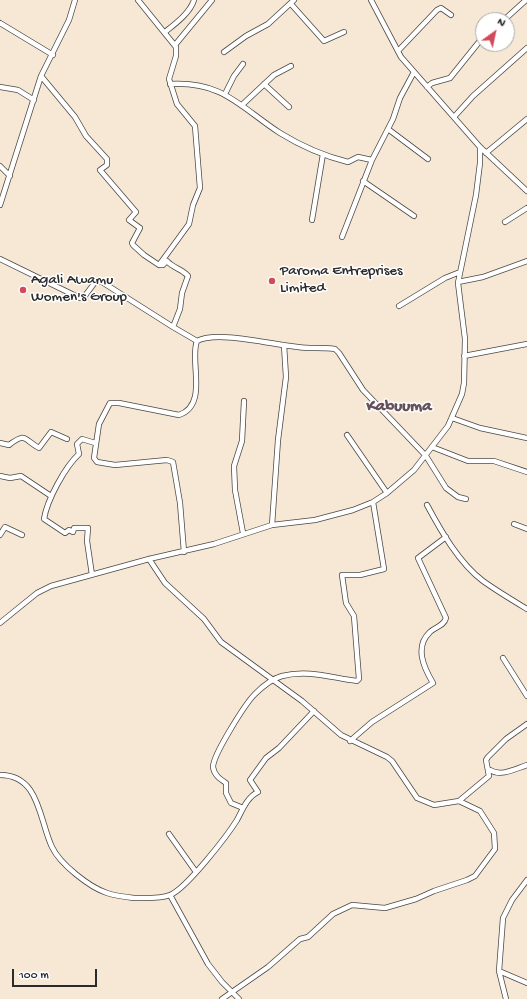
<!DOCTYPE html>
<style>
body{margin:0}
#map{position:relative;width:527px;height:999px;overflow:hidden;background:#f6e8d5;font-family:"Gochi Hand",sans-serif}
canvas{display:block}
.north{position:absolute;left:475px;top:12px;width:40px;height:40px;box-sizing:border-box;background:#fff;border:1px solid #aaa;border-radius:50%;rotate:33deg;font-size:11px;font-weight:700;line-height:16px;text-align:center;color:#2b2b2b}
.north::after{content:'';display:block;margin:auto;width:14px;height:18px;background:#d1495b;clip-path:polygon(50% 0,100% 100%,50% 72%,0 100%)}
.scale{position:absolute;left:12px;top:969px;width:85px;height:18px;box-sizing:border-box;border:2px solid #2b2b2b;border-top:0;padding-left:5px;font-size:12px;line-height:14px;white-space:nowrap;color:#2b2b2b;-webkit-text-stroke:3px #fff;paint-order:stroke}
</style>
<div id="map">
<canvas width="527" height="999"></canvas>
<div class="north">N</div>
<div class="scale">100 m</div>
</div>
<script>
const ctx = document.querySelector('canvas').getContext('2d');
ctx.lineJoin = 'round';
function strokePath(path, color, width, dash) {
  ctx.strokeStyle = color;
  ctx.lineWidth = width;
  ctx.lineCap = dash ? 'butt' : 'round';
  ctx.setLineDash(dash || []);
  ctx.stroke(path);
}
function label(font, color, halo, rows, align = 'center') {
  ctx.font = font + ' "Gochi Hand",sans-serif';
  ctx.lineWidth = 3;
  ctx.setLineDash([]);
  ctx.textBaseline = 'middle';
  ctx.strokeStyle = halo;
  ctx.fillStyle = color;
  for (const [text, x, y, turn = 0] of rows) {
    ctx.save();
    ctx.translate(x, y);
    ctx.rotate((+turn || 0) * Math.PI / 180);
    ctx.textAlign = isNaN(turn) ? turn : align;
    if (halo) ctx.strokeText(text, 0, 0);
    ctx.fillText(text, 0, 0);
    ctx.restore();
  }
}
const street = new Path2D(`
 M138,0L176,47V56L169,79L177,104L195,126L200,188L193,205L189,224L159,265H163L167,261C173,268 182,269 188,276L182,293L180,309L173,327
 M371,0L401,57L480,147L527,191
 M291,4L324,41L344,32
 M504,20L526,0
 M0,23L53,55
 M165,32C175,24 190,13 194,0
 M175,45L212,0
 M398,51L437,10L441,8L451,15
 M224,52L246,36L268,24L294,0
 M41,76L75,117L86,136L107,159V165L100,170L136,212L129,220L140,228L132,243L133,245L144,255L159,265
 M170,84C223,81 240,107 280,133C301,146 324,156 348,162L358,157L372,160
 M264,84L289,107
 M0,87L18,90L34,100
 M427,87L432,83L450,78L483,37
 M225,94L234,76L243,64
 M242,105L274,75L291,66
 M454,117L473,96L527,48
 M388,129L428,159
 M486,153L527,119
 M0,166L10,176
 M363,181L414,216
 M0,205L41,76L69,20L75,0
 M312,220L323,154
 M505,222L527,208
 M342,237L372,160L393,119L400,98L414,72
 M0,259L80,298L84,297L96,281L102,282L173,327L197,341
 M458,282L483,277L527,261
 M399,306L445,278L460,272
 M197,341C217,330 274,345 298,347C310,349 322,347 335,349L339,353L363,390L426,456L446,488L458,497L466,499
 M464,356L527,344
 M452,418L480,428L527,438
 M347,435L387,493
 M0,443L9,445C26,432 23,439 39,448L51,432L67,439
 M432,447L468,461H494L527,472
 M0,476L10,478L21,476L51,496
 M427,505C441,531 459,563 483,581C497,591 512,600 527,609
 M514,524L527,529
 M272,525L278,440L286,377L284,345
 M243,533L235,490L234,466L242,441L244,401
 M0,535L5,527L22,535
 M184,552L180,503L173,462L167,460L115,465L97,462L94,458L99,424L110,403H119L179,415C209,405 189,360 197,341
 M149,559L165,583L204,619L221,642L302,701L341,735L387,757L392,761L417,798L434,805L459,801L480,811L494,833L495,849L475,876L467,880L434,891L416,899L385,908L352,905L333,914L308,937L300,939L268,967L222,999
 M92,575L87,541L88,528H74L73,532L69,530L65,533L44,519C47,500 65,467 79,454L77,444L82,439L95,443
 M0,623L37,593L51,586L149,559L214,544L272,525L315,520L353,510L373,502L387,493L414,470L448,426L462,394L464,383L465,339L458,283L476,195L480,163V147
 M503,658L527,696
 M350,741L372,722L433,683C424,668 414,647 430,632C435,627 444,626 446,618L418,558L446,537
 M490,770C501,777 515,769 527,765
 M0,775C40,775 39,820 52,847C60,864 89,887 107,893C116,896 125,897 134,898C144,898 160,899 170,895C186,889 227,836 237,820C242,811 247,797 258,792L250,780L266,758L279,748L314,711
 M459,801L489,776L486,760L488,757L506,739L527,724
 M243,808L231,803L226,793V783C220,779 214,775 213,767C213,755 245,704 255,694C263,686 271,679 282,676C308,669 332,678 357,681L359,679L354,616L346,603L342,575H360L384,569L373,502
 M169,834L196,872
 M170,895L208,964L222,982L239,999
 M499,971L527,983
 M506,999L499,971L503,918L512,900L527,880`);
const markers = [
 [272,281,4,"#d1495b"],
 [23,290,4,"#d1495b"]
];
const poiNames = [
 ["Paroma Entreprises",280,272],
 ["Limited",280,289],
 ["Agali Awamu",31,281],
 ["Women's Group",31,298]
];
const quarterNames = [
 ["Kabuuma",399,407]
];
strokePath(street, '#494744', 6);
strokePath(street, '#fff', 4.5);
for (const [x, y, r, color] of markers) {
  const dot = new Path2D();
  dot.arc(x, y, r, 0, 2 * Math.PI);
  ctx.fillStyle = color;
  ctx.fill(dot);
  strokePath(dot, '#fff', 1.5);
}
label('15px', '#2b2b2b', '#fff', poiNames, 'left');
label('bold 17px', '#655159', '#fff', quarterNames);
</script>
